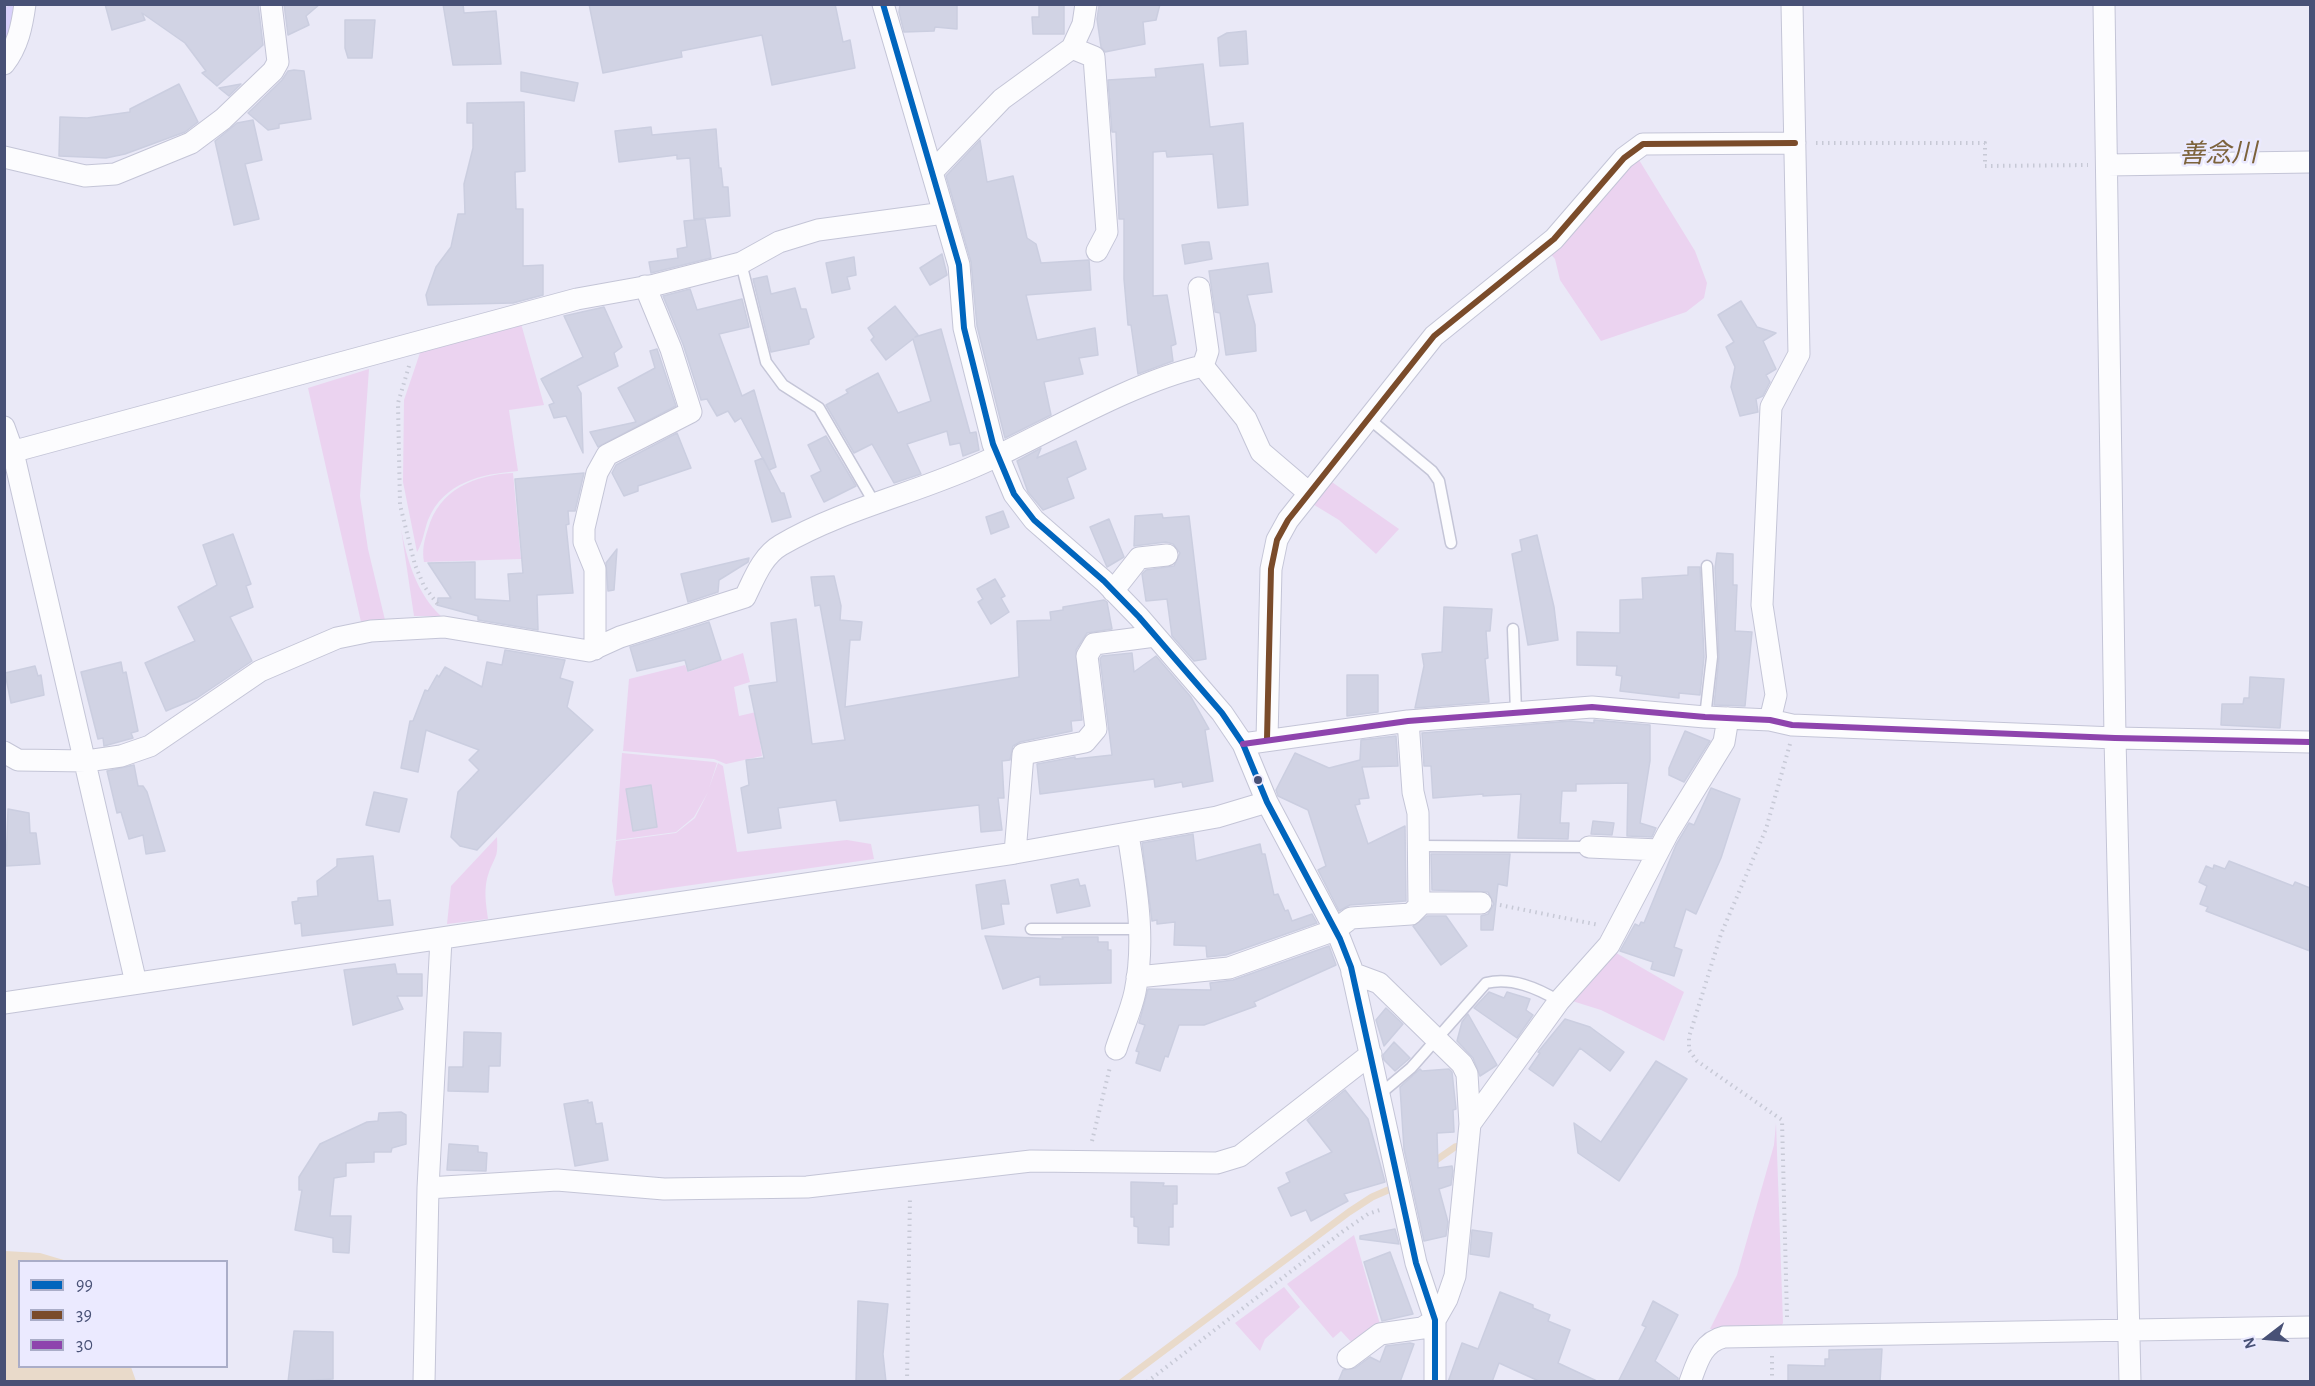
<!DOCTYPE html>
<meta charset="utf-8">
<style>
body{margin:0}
#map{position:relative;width:2315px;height:1386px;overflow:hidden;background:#eae9f7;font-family:"Alegreya Sans",sans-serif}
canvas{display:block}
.frame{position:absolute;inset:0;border:6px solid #485176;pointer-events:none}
.legend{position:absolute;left:18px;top:1260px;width:210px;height:108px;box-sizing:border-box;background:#ebeaff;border:2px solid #aaadc8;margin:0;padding:8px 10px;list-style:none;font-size:18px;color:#485176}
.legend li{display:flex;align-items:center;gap:12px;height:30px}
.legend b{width:30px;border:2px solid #aaadc8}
.north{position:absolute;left:2237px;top:1308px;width:60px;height:60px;-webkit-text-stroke:4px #ebeaff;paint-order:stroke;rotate:254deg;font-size:16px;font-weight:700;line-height:24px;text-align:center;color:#485176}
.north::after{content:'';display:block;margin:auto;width:21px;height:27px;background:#485176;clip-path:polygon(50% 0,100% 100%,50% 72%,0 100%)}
</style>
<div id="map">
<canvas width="2315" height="1386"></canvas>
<div class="frame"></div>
<ul class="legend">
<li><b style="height:8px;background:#0065bd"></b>99</li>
<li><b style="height:8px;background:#7a4b2a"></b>39</li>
<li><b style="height:8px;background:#8e44ad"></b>30</li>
</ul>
<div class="north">N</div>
</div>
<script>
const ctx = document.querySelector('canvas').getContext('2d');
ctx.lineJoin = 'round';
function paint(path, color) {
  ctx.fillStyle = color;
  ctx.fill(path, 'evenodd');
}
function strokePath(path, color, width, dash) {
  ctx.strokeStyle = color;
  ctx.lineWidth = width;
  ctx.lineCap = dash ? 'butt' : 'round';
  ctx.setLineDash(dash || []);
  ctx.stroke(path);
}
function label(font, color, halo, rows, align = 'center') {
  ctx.font = font + ' "Alegreya Sans","Noto Sans JP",sans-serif';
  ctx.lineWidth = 5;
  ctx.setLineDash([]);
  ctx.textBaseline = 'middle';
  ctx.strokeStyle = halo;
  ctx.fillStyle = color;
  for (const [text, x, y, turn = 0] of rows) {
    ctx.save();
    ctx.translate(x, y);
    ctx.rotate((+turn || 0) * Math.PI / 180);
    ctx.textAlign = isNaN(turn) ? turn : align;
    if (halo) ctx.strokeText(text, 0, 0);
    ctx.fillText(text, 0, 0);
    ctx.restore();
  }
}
const green = new Path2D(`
 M1636,155L1695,251L1707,283L1704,298L1686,312L1601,341L1560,280L1555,259L1549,252Z
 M520,320L544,405L509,410L518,471C481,474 444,482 428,520C424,531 423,542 417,552L403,482L404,400L423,344Z
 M369,369L360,496L368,549L385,620L361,622L308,388Z
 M513,473L521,559L424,562C422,550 424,541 428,529C439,489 475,475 513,473Z
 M1329,480L1399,529L1376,554L1339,520L1311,503Z
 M401,529C407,560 417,594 441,616H414Z
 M743,653L750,682L734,687L739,716L756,712L762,756L726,764L714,759L623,751L629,679L685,665L688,672Z
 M622,753L714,762L717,763L709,788L718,763L723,766L737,852L847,840L871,844L874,859L615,896L612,881L616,841L676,833L695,818L708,792L694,817L676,832L616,840Z
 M497,837C498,858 496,854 489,872C483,888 486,904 488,919L447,924L451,886Z
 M1611,950L1684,992L1664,1041L1601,1010L1569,1000Z
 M1776,1123L1783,1323L1779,1330L1710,1329L1737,1275L1774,1145Z
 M1354,1235L1380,1324L1353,1344L1341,1331L1333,1338L1287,1284Z
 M1284,1287L1300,1307L1265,1339L1260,1351L1235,1323Z`);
const sand = new Path2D(`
 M14,5L16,24L4,46V7Z`);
const water = new Path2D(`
 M5,1251L40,1253L67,1261L20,1262V1366L131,1367L136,1381H5Z`);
const stream = new Path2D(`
 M1432,1163L1455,1147L1464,1145
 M1122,1382L1349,1212L1372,1197L1395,1187`);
const building = new Path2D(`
 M105,4H258L263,45L217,86L202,73L206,71L185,43L142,13L145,20L112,30Z
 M284,4H320L306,16L309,25L288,35Z
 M443,4H463L464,13L496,11L501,64L453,65Z
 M589,4H835L843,42L850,40L855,68L772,85L762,35L681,51L682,57L603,73Z
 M900,4H957V29L935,27L934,31L904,32L899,12Z
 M1039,4H1064V34H1033L1032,17H1039Z
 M1107,4H1160L1156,20L1143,22L1145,44L1105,52L1101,47L1097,19L1099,6Z
 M345,20H375L372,58H348L345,48Z
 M1246,31L1248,64L1220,66L1218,38L1227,33Z
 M1203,64L1210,127L1243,123L1248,205L1218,208L1213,154L1167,157L1166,151L1153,152V296L1167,295L1176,344L1171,346L1173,361L1138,374L1131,325H1128L1124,279V219H1119L1116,132H1112L1108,80L1156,77L1155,69Z
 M294,70L304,71L311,119L279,124V128L268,130L248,113L282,80L288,71Z
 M521,72L578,83L574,101L521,91Z
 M179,84L198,122L185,132L125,154L106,158L59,156L60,117L87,118L130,112V109Z
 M241,84L229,96L219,88Z
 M524,102L525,171L515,172L516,209H523V266L543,265V295L513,303L428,305L426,295L436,267L451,247L458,214H465L464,184L473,148V123H467V103Z
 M253,120L262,160L245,164L259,219L234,225L215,141L237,123Z
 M651,127L652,135L716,129L719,168H721L723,187H728L730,216L694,219L690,158L677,159V155L619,162L615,131Z
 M980,140L987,182L1013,176L1027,238L1036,244L1041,263L1089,260L1091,290L1026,295L1037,340L1095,328L1098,355L1079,358L1083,374L1044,382L1051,415L1005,438L977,326L971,262L946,176Z
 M705,219L711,258L651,273L649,262L678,258L677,249L687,247L684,221Z
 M1201,242H1209L1212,259L1185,264L1182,245Z
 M942,254L947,275L930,285L920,268Z
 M854,257L856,275L847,277L850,289L832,293L826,263Z
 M1268,263L1272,292L1247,295L1255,325L1256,351L1226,355L1220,313L1215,312L1209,271Z
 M767,276L771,294L795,288L801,309H806L814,337L809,340V344L771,352L753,279Z
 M690,289L697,310L742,299L749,327L719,334L742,396L754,390L776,467L769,470L741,418L735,422L728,411L717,416L707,399L701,400L683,344L663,296Z
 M1741,301L1757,327L1776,333L1763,341L1776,369L1766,375L1770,382L1763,396L1756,399L1758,412L1740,416L1731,387L1735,367L1726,347L1734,342L1718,315Z
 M895,306L918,335L915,337L941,329L970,433L976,432L979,450L963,456L960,443L950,445L947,431L907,444L921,474L894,483L872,444L854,453L826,405L848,393L846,390L878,373L898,413L931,401L913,339L886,360L871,340L874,337L868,328Z
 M604,307L622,347L614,353L618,366L577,386L581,393L583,453L566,416L554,418L549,405L554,403L541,379L583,357L564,316Z
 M657,349L676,406L598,447L590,432L636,422L618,388L655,368L650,351Z
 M677,433L691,468L638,486V491L624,496L612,473L616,465Z
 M826,436L856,486L824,502L811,476L821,471L808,445Z
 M1076,441L1086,469L1067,478L1074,498L1043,510L1028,492L1017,461L1041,448L1037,458Z
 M763,458L781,493H784L791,517L772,522L755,461Z
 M584,473L575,511H568L569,524L566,525L573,593L537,595L538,630L478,620V616L437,605L438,598H451L428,563L475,562V599L510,601L508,574L523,573L515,479Z
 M1003,511L1009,527L991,534L986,517Z
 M1162,514L1163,518L1189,516L1206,659L1194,661L1172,636L1167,599L1146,601L1142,574L1146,570L1174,566L1180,553L1173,544L1166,542L1134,546L1135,516Z
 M1109,519L1124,557L1107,567L1090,527Z
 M233,534L251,584L246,586L253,607L230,617L252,661L197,698L166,711L145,663L195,641L178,607L217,585L203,545Z
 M1537,535L1554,607L1558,640L1528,645L1512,554L1522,551L1520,540Z
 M617,549L614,590L608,591L606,563Z
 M1717,553L1733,554V585H1737L1735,631L1752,632L1745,706L1714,705L1719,657L1715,568Z
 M749,558L748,562L719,580L718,592L688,602L681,574Z
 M1688,567H1700L1704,657L1700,695L1679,693V698L1620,691L1622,676L1616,675L1617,666L1577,665V632L1620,633V600L1643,599L1642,578L1688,575Z
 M834,576L841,606L840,620L862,622L860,640H850L845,707L1019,677L1017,621L1051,620L1050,612L1063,610V607L1104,600L1107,602L1112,629L1087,633L1076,650L1082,720L1071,721L1072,731L1020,742L1013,746L1010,760L1002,761L1004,798H998L1002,830L981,832L979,805L840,821L836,800L778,808L781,828L748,833L741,788L749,785L746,760L764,758L749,686L777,682L771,623L796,619L812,744L845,740L820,605L815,606L811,577Z
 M995,579L1005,596L1001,598L1009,612L991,624L978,602L983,599L977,589Z
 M1444,607L1492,609L1490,631H1486L1488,658L1485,659L1489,702L1415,708L1424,666L1422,654L1442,652Z
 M709,622L721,660L688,671L685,660L637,671L630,647Z
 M505,650L565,660L560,678L573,682L567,707L593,730L477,850L460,846L451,837L458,792L479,770L469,760L479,750L426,730L418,772L401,768L410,721H413L425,690L428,691L437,675L439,677L445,667L482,687L487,662L502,665Z
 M1132,653L1134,672L1156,656L1191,697L1209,729L1205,730L1213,781L1183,787L1182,782L1155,787L1154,779L1040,794L1037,764L1075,757V759L1112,755L1100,659L1102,656Z
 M121,662L123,673L126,672L138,731L131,733L133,738L104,746L103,738L98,739L81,672Z
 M35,666L38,676L41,675L44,695L11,703L5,673Z
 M1347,675H1378V712L1347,716Z
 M2250,677L2284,679L2280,728L2221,725L2222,704H2243L2244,698H2249Z
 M1594,720L1650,725V761L1640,823L1656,828L1652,837L1627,836L1628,783L1576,784V791H1562L1560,823H1569L1568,839L1518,838L1521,794L1483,796V794L1433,798L1431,766H1424L1422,733L1571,721L1594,723Z
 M1685,731L1710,741L1684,782L1669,775V768Z
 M1396,736L1398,766L1362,767L1369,798L1359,799L1360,804L1355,805L1368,844L1405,826L1406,901L1350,905L1339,911L1318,870L1326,866L1308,810L1278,796L1276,790L1295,753L1329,768L1360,760L1361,740Z
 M134,765L138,786H143L147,792L165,851L146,854L143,835L129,839L121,812L117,813L107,771Z
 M651,785L657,827L633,831L626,789Z
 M1711,788L1740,799L1721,858L1696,914L1686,909L1674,947L1682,950L1674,976L1651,969L1653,962L1620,951L1635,924L1639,926L1641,922L1644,923L1676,845L1689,823L1694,825Z
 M374,792L407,799L399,832L366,825Z
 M8,809L29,813L30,833H36L40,864L6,866Z
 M1593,821L1614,823L1612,835L1591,834Z
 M1193,834L1196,861L1260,844L1262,854H1265L1274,895L1278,894L1285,911L1288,910L1292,921L1312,914L1317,923L1226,955L1207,957L1206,946L1174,945L1175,922L1157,924V920L1152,921L1142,843Z
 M1431,854H1510L1507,886L1498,884L1493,930H1481V916L1488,914L1494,904L1488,892L1432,890Z
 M373,856L378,901L390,900L393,925L302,936L301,923L295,924L292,902L298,901V898L318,896L317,881L337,866V859Z
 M2229,861L2293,886L2295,882L2310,888V951L2206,911L2208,907L2200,904L2207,886L2199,882L2206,866L2213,869L2214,865L2225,869Z
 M1078,879L1080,886L1085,885L1090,906L1057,913L1051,885Z
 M1005,880L1009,904H1001L1004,924L982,929L976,885Z
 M1427,916H1446L1467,946L1441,965L1413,926Z
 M985,936L1063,939L1062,937H1098V942H1108V950H1111V983L1040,985V976L1003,989Z
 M1329,946L1336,965L1254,1002L1256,1006L1204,1025H1179L1168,1057L1165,1056L1160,1071L1136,1063L1139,1052L1136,1051L1145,1025L1139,1023L1148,989L1211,990L1210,983L1233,980Z
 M395,964L397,974H422V996H397L403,1009L353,1025L344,970Z
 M1489,992L1504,998L1507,992L1530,999L1526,1010L1533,1015L1517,1038L1474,1008Z
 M1386,1008L1403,1024L1384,1046L1376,1020Z
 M1468,1014L1497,1065L1480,1076L1473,1058L1457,1041L1462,1022Z
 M1565,1019L1590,1027L1624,1052L1610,1071L1580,1048L1553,1086L1529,1069L1540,1053L1538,1052Z
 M464,1032L501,1033L500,1066H489L488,1092L448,1091L449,1067H463Z
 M1394,1042L1410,1058L1395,1071L1384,1060L1383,1055Z
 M1656,1061L1687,1079L1619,1181L1578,1153L1574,1123L1601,1142Z
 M1420,1069L1422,1071L1449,1069L1452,1072L1456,1109L1453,1110L1454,1132L1437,1133L1438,1168L1452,1166L1453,1171L1451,1185L1439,1189L1448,1222L1446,1236L1424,1241L1404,1149L1400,1087Z
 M1345,1090L1368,1119L1385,1182L1344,1194L1348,1201L1311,1221L1306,1210L1291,1216L1278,1188L1290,1182L1286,1173L1332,1152L1307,1120Z
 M588,1100V1103L592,1102L596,1124L602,1123L608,1160L575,1166L564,1104Z
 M401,1112L406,1115V1144L392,1148L391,1152H374V1162L346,1163V1176L334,1178L330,1216H351L349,1253L333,1252V1238L295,1230L302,1190H299V1177L320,1144L367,1122L378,1121L379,1113Z
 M449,1144L478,1146V1152L487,1153L486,1171L447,1170Z
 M1131,1182L1164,1183L1163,1186H1177V1204H1173V1227H1169V1245L1138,1243V1227L1134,1226V1217H1131Z
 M1395,1229L1399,1244L1360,1239V1236Z
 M1472,1230L1492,1233L1489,1257L1470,1254Z
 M1390,1252L1413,1314L1382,1321L1364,1262Z
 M1500,1292L1533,1305V1308L1550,1315L1548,1321L1570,1330L1558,1363L1599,1382H1541L1499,1363L1492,1382H1448L1462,1343L1478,1349Z
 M858,1301L888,1304L883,1354L886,1382H856Z
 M1653,1301L1678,1315L1655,1361L1678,1378V1382H1618L1646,1327L1642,1325Z
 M294,1331L333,1332V1379L288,1382Z
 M1410,1343L1414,1344L1400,1382H1338L1343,1370L1355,1368L1370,1357L1380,1362L1386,1346Z
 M1882,1349L1880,1382H1788V1365L1825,1366V1359H1829V1350Z`);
const path = new Path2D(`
 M1816,143H1985V166L2088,165
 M409,366L398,403L400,505L415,565L424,586L439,606
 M1500,905L1599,925
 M1092,1141L1110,1067
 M1787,1317L1782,1120L1697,1061L1689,1050V1037L1721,934L1766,829L1790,744
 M1772,1356V1382
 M907,1382L910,1196
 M1147,1382L1342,1232L1368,1214L1383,1209`);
const service = new Path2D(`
 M741,263L766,362L783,385L819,408L875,504
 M1368,418L1432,471L1439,481L1451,543
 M1513,629L1516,712
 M1705,717L1712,657L1707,566
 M1417,846L1589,847
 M1031,929H1140
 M1380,1094L1411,1068L1486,983C1512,977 1537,988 1559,1001`);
const minor = new Path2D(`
 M883,4L959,265L964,328L993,444L1014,494L1034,520L1104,581L1139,617L1222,713L1243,744L1267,802L1340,939L1351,967L1416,1263L1435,1320V1382
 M2104,4L2115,738L2130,1382
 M1072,48L1094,57L1107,232L1097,251
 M4,64C18,46 22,26 25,4
 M4,157L85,176L115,174L191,143L223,119L273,71L278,62L271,4
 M2107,165L2310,162
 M932,172L1002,99L1072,48L1083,24L1086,4
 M1199,288L1208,351L1203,366
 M4,427L13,452L136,983
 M4,454L577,299L655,285L741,263L779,242L818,230L944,213
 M1113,591L1139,558L1167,555
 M595,649V569L584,542V528L597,473L607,455L691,412L671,349L645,286
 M1770,720L1776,695L1762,605L1771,407L1799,354L1792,4
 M1267,739L1271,569L1277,540L1288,520L1434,336L1554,239L1624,158L1643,144L1795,143
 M1243,744L1408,721L1592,707L1705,717L1770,720L1792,725L2115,738L2310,742
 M4,752L18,760L87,761L121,756L150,746L260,671L337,638L371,631L444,627L589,651L620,637L745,597C754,579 762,556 781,545C846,507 923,492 991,459C1054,429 1136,381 1203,366L1246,419L1261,452L1309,493
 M1589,847L1659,850
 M1015,853L1023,754L1085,742L1096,729L1087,656L1094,644L1155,636
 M1419,903H1481
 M1352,973L1379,983L1462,1064L1467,1074L1470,1124
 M1137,977L1229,968L1335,930L1351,918L1411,914L1419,906L1418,813L1413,792L1408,721
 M4,1003L1015,853L1217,817L1267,802
 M1116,1049C1122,1030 1131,1011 1135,992C1146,939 1136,886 1128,834
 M428,1188L557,1180L664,1189L807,1187L1031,1161L1217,1163L1240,1156L1371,1054
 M1348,1358L1380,1334L1422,1328L1435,1320L1447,1299L1455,1276L1470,1124L1559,1001L1609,945L1668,833L1724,742L1728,718
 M424,1382L428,1188L441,939
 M1690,1382C1697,1363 1702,1342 1724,1337L2310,1327`);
const bus1 = new Path2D(`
 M883,4L959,265L964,328L993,444L1014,494L1034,520L1104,581L1139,617L1222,713L1243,744L1267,802L1340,939L1351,967L1416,1263L1435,1320V1382`);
const bus2 = new Path2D(`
 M1267,739L1271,569L1277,540L1288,520L1434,336L1554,239L1624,158L1643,144L1795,143`);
const bus3 = new Path2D(`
 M1243,744L1408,721L1592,707L1705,717L1770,720L1792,725L2115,738L2310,742`);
const markers = [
 [1258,780,5,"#485176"]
];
const waterNames = [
 ["善念川",2218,154,-1]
];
paint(green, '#ebd3f0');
paint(sand, '#d8d0fb');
paint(water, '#e9daca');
strokePath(stream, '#e9daca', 7);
paint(building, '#d1d3e4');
strokePath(building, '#cbcee0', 1.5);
strokePath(service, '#c4c5d7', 13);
strokePath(minor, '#c4c5d7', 23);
strokePath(path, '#c7c9d6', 4, [1.5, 4.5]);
strokePath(service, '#fcfcfe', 10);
strokePath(minor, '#fcfcfe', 21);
strokePath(bus1, '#0065bd', 6);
strokePath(bus2, '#7a4b2a', 6);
strokePath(bus3, '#8e44ad', 6);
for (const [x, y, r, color] of markers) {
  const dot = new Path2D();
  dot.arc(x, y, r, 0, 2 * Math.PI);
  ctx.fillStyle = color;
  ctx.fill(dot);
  strokePath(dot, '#ebeaff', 2);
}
label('italic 26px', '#7c623b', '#ebeaff', waterNames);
</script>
